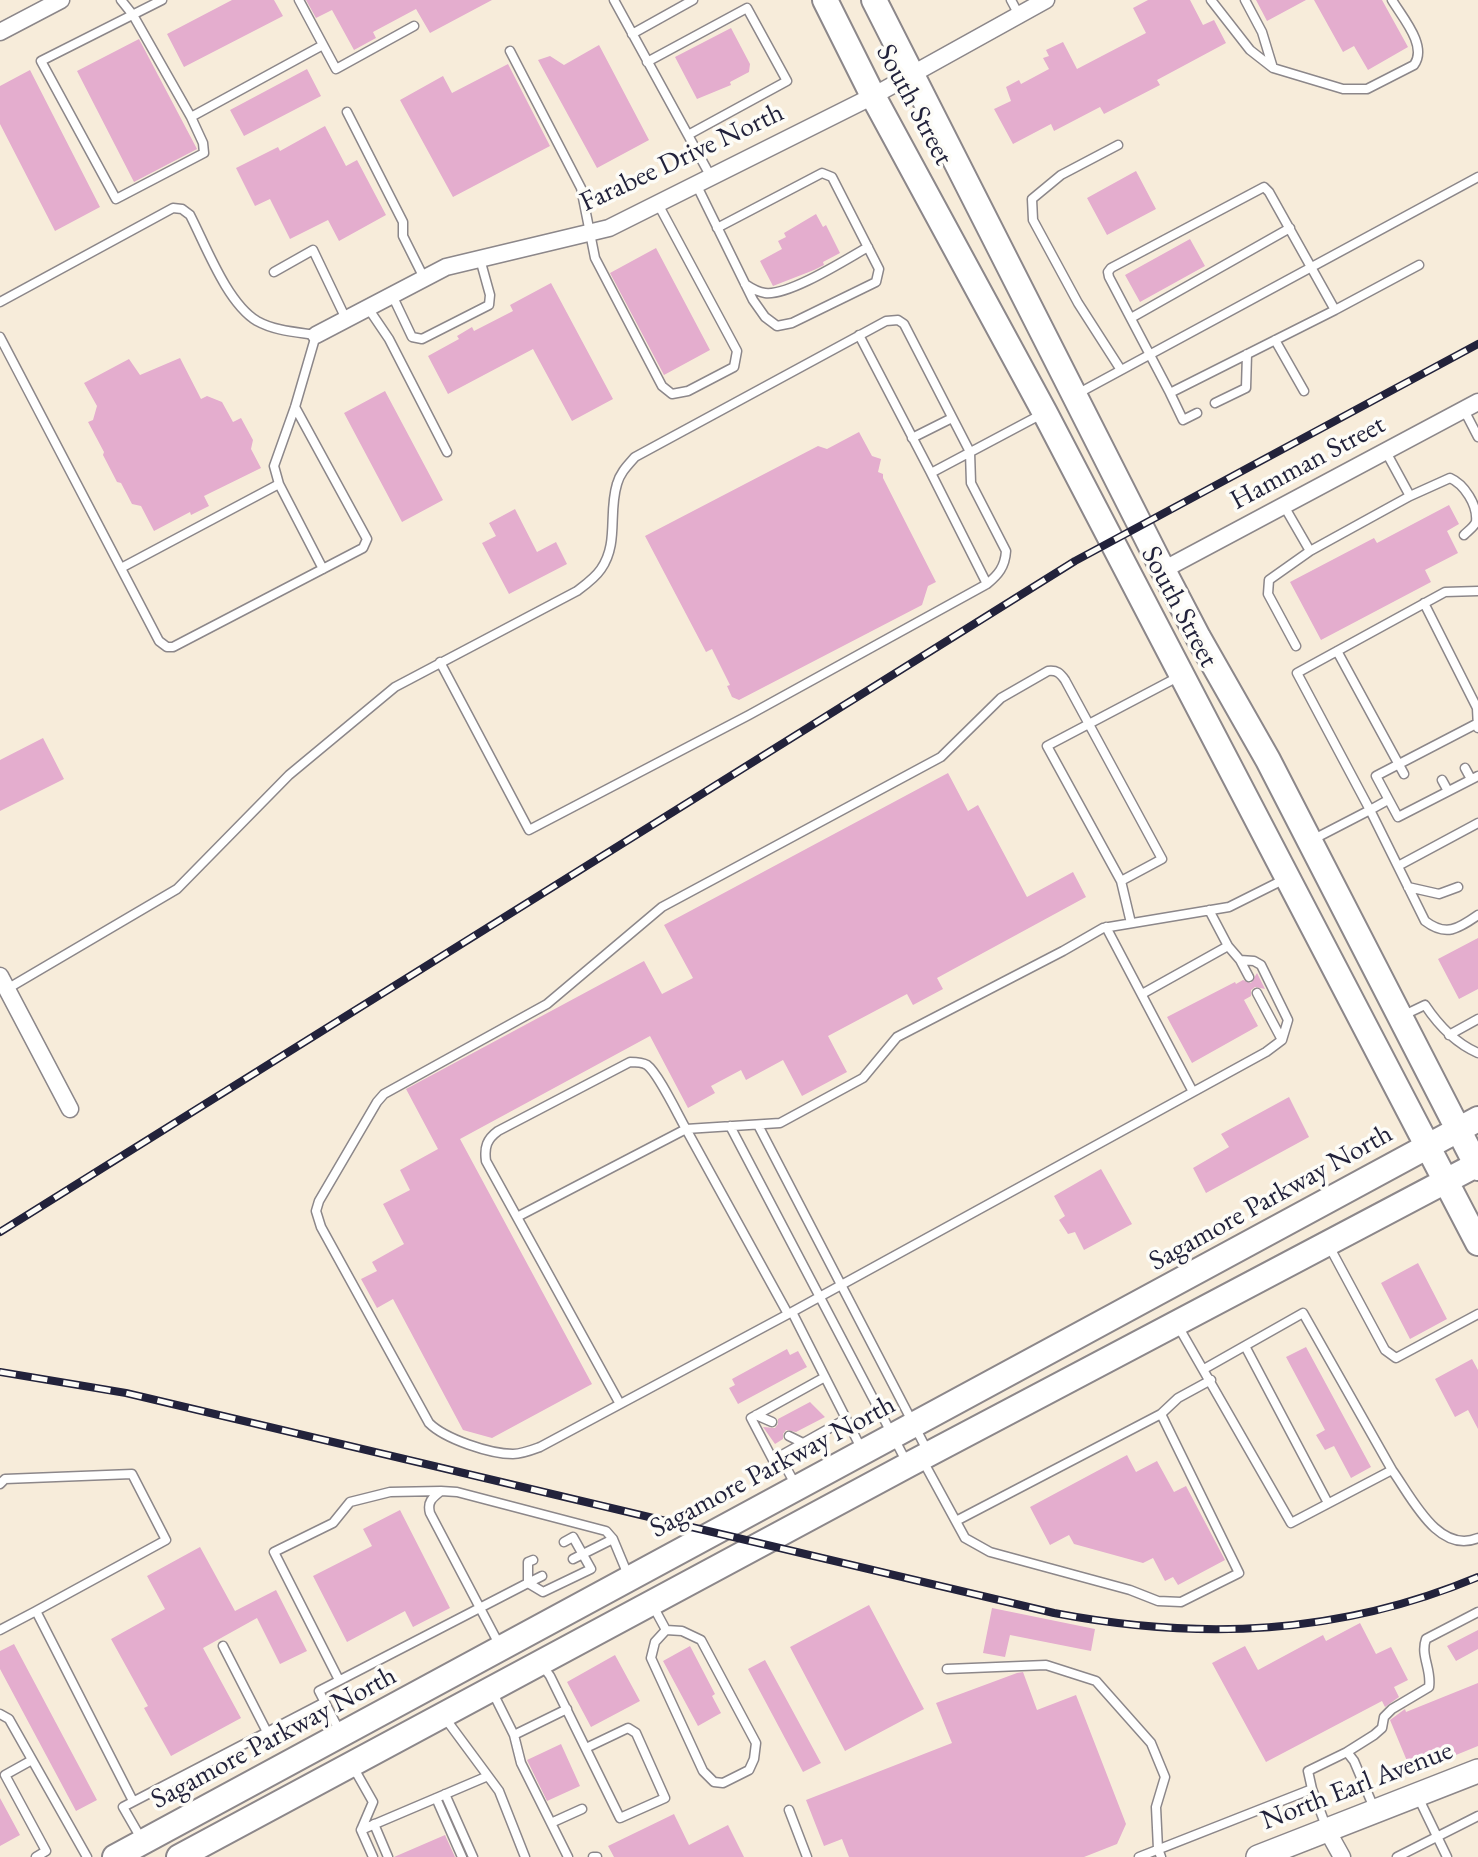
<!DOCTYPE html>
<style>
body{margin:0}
canvas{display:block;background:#f7ecda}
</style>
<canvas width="1478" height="1857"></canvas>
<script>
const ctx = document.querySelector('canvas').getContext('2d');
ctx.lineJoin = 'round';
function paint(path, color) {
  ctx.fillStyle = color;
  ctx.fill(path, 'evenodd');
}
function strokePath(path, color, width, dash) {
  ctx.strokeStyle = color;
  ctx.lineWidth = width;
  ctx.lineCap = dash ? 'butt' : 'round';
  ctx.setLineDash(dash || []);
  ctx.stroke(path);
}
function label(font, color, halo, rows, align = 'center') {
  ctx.font = font + ' "EB Garamond",serif';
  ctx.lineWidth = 7;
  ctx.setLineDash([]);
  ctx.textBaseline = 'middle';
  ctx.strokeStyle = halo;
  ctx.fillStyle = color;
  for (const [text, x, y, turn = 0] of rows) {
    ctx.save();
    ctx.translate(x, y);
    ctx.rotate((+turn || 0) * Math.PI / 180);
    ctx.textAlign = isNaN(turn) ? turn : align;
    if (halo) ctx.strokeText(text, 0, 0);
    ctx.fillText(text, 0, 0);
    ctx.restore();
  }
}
const building = new Path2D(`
 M232,0H274L283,16L184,67L167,34Z
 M306,0H492L430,33L416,9L373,32L376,38L354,50L332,10L316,18Z
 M1148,0H1190L1203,25L1214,20L1226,43L1157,80L1160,85L1104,114L1100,107L1054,131L1051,124L1013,144L994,109L1011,101L1006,87L1019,80L1021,84L1049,69L1043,58L1049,56L1046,50L1063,42L1077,69L1146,33L1133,8Z
 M1256,0H1306L1267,21Z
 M1314,0H1382L1408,47L1368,70L1354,46L1343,52Z
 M731,28L750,64L749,72L730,82L731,85L697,99L675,57Z
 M139,39L197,149L134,182L77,71Z
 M599,45L649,140L597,168L538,60L550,56L564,65Z
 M508,64L550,146L453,197L400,100L443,76L452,93Z
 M307,69L321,96L244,136L230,110Z
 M30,70L100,207L55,231L0,124V86Z
 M325,126L346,166L357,160L386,215L339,241L328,220L290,239L270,199L255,206L236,168L278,147L280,151Z
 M1136,171L1156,209L1107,235L1087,198Z
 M816,214L823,227L826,225L840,253L823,262L824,265L814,270L773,286L760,261L782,249L778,241L786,237L784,233Z
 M1190,239L1205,266L1140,302L1125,275Z
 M656,248L710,350L664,375L610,273Z
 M551,283L613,399L572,421L533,349L448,394L428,356L459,339L457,336L472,327L474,331L513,311L510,305Z
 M180,358L201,399L207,396L222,402L233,422L241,418L253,440L251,449L261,468L204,496L209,506L191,515L190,512L154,531L141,506L132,504L121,483L117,482L103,455L104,452L88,422L93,420L97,406L84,383L129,359L140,375Z
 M385,391L443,500L402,522L344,413Z
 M859,432L872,456L881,459L878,472L883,474V478L936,582L928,586L922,605L739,700L732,697L727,686L730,685L712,649L706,652L645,536L818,446L827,449Z
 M1449,505L1459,524L1447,531L1458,553L1425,570L1431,582L1321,640L1290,582L1374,538L1377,543Z
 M515,509L537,552L556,542L567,564L509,594L482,543L496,536L489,523Z
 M43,738L64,779L0,811V760Z
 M948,773L968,811L978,805L1027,897L1073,872L1086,897L937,978L943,989L913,1005L907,994L828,1036L847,1072L802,1096L783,1060L746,1080L741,1070L711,1086L715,1093L688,1108L650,1036L460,1139L592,1384L492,1438L463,1430L393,1299L377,1308L361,1279L377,1271L372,1262L404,1244L383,1204L410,1190L400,1170L438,1149L406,1089L644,961L662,994L693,978L664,925Z
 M1478,938V989L1459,999L1438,959Z
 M1257,973L1265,989L1255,987L1251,990V996L1244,1000L1258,1026L1192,1063L1167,1017L1235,982L1236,984L1243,980L1251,983Z
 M1289,1097L1309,1137L1206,1193L1193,1168L1229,1147L1221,1134Z
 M1101,1169L1132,1224L1084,1250L1075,1232L1068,1234L1059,1220L1065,1216L1054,1196Z
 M1418,1263L1447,1319L1410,1339L1381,1283Z
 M1306,1347L1371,1467L1351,1478L1334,1446L1325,1450L1316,1435L1325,1430L1286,1357Z
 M787,1349L790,1355L798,1351L807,1367L738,1404L729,1388L735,1385L732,1379Z
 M1472,1359L1478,1370V1429L1468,1410L1455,1417L1435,1379Z
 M810,1402L825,1417L796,1432L786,1430L783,1434V1439L775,1444L763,1427L775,1428L778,1424V1419Z
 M1127,1455L1136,1472L1157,1461L1174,1492L1186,1486L1225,1560L1178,1585L1173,1577L1165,1581L1153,1558L1143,1563L1074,1544L1069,1535L1050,1545L1030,1507Z
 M400,1510L450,1608L413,1627L405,1611L347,1642L313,1576L372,1546L363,1529Z
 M200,1547L235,1611L276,1590L307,1651L280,1664L257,1618L203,1648L241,1718L171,1756L144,1708L148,1706L111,1639L165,1609L147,1576Z
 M869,1605L924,1709L845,1751L790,1647Z
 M992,1608L1095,1629L1091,1651L1010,1635L1005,1657L983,1653Z
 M1360,1623L1376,1654L1391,1647L1408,1680L1394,1687L1399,1697L1385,1707L1382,1701L1266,1762L1212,1663L1245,1646L1258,1670L1323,1635L1326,1641Z
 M1478,1630V1649L1456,1661L1447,1646Z
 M14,1644L97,1800L76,1811L0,1669V1651Z
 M690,1646L715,1694L712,1696L721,1713L698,1726L663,1661Z
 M615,1655L640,1701L591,1727L567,1682Z
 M765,1660L821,1763L803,1772L748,1669Z
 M1023,1672L1037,1710L1076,1695L1126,1824L1117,1844L1084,1857H849L842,1839L824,1846L806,1800L952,1743L936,1703L1017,1673Z
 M1478,1683V1746L1412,1773L1390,1720L1405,1709L1406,1712Z
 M561,1744L580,1786L547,1801L527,1760Z
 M0,1798L20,1835L0,1846Z
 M674,1814L689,1845L728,1825L744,1857H614L608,1846Z
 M445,1835L455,1857H394Z`);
const lane = new Path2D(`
 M121,0L133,15L191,117L323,45
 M162,0L41,61L116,199L204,153L203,143L191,117
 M299,0L336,69L414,26
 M614,0L711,177
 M1011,0L1019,15
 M1211,0L1250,50L1273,68L1343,89H1367L1414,65C1428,46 1402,17 1392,0
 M1245,0L1262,32L1273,68
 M632,34L693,0
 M510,51L581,188L595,258L662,386L672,394L688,391L734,367L737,351L658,204
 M647,62L747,8L787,81L688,135
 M347,112L403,222V236L424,278
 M1118,145L1061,175L1032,199L1033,220L1078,303L1121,370
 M696,184L753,300L765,317L777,326L792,323L876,282L879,269L832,177L822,173L717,228
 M1264,187L1269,192L1335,310L1170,393L1109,277L1108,272L1111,268Z
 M274,272L313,250L346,319
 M745,284C751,288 757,292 765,293C789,296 845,260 868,247
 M392,295L412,337L422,339L489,305L490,295L480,259
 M0,302L173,208L182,209L190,215C206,246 227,303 257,321C275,331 296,332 316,335L295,407L274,466L279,484L121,568
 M368,308L389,339L447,452
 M1335,310L1419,265
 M1131,318L1290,228
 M859,335L931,473L1042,414
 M0,337L159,641L167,647H173L363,548L367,539L295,407
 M1275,340L1304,391
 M1170,393L1183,420L1197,413
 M1077,394L1478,177
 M1215,403L1246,388L1247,354
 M1464,410L1478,437
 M912,438L952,418
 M279,484L323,569
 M1410,496L1450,478C1464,484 1478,505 1476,522C1474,527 1468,531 1464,535
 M1284,506L1310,551L1410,496L1386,452
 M1424,603L1477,708L1478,728
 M1296,646L1268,594L1269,580L1310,551
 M1337,651L1404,774
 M440,662L529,830L749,715L987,584L931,473
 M1478,723L1376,776L1398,817L1478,776
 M1465,768L1471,779
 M1442,780L1448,791
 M1388,800L1370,810L1297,673L1445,592L1478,591
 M1312,840L1370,810L1425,921C1446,937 1458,929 1478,915
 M1398,866L1478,823
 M1121,881L1047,746L1178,677
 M1408,887L1439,894L1458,887
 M1106,927L1193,1092
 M1240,960L1249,977
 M7,989L177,889L289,775L395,687L577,591C585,585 595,578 601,569C619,543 608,513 617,484C620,473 627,466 635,457L886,321L898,320L904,324L970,452L971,483L1006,551C1005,567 998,575 987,584
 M1257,993L1282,1040
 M1142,994L1228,946
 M1402,1016L1425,1005C1439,1026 1455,1043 1478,1053
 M1449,1035L1478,1019
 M758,1125L928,1452
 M730,1126L906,1461
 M517,1217L686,1129L788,1314
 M1329,1246L1385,1350L1396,1358L1478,1314
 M792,1312L540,1447C532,1450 522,1454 513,1454C490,1454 445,1439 429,1423L321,1227L316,1211L319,1201L377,1102L384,1094L547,1004L662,907L941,757L1001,698L1048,671C1057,670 1060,673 1065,680L1162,859L1121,881L1131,923
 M1178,1326L1291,1523L1392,1470L1303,1313L1204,1369
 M1245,1346L1328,1503
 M620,1404L486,1161C484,1147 487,1139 498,1131L630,1062C636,1062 642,1062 647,1065C658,1073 678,1115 686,1129L780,1123L863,1078L897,1037L1063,951L1103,928L1229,907L1285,879
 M1161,1414L1178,1398L1211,1380
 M756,1415L772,1422
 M789,1436L803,1443
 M862,1450L792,1312L1266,1052L1282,1040L1288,1020L1261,965L1254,961L1240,960L1228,946L1209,910
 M780,1456L773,1460L751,1418L825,1377
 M923,1461L965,1538L990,1552L1130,1590L1158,1601L1181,1602L1239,1573L1161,1414L956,1521
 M1392,1470C1411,1496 1438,1555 1478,1538
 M0,1484L5,1479L132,1474L166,1540L36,1611L133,1801
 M796,1486L780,1456L846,1419
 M573,1559L613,1539
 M542,1576L528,1583L543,1592L591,1569L573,1537L564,1542
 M653,1606L666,1630L655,1642L651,1658L703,1771L714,1782L723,1783L749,1770L754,1759L756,1743L701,1640L682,1631L666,1630
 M0,1630L36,1611
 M223,1646L267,1732
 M500,1646L430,1513C427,1502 432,1498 441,1491L457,1492L606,1531L613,1539L628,1575
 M542,1665L550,1676L620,1818L665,1798L636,1733L628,1728L586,1748
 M947,1669L1046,1665L1096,1681L1151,1743L1165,1777L1156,1807L1158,1849L1161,1857
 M339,1680L274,1552L333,1523L350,1502L390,1492L441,1491
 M492,1691L514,1735L567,1709
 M0,1714L9,1719L87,1857
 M445,1718L499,1791L525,1857
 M339,1730L319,1691L528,1583V1562L533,1560
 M514,1735L521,1763L568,1857
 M1347,1752L1374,1735L1382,1728L1384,1717L1392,1709L1429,1687C1432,1669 1420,1656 1426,1639L1478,1612
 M32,1760L5,1775L46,1851L36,1857
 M352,1765L373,1802L361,1830L373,1857
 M1312,1789L1308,1771L1347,1752L1354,1761L1374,1808
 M445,1794L473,1857
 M1418,1797L1447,1857
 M436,1798L462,1857
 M789,1810L807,1857
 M551,1823L582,1809
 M374,1824L388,1857
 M361,1830L488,1776
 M142,1840L123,1807L325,1702
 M593,1857H597
 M1139,1857L1312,1789L1327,1829
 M1397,1857L1478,1816`);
const street = new Path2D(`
 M0,32L61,0
 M316,335L446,267L609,228L873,96L1046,0
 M1163,570L1478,402
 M0,976L70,1109
 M1327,1830L1342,1857`);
const secondary = new Path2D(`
 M1258,1857L1478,1771`);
const primary = new Path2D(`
 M825,0L873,96L1045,413L1478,1243
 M874,0L1163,570L1198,637L1268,760L1478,1168
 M115,1857L1478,1119
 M179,1857L908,1465L1478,1164`);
const rail = new Path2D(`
 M0,1232L1075,561L1478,344
 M0,1372L126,1393L1054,1613C1201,1641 1339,1635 1478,1577`);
const streetNames = [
 ["South Street",914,105,62],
 ["Farabee Drive North",682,158,-25],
 ["Hamman Street",1308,463,-28],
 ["South Street",1179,607,62],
 ["Sagamore Parkway North",1271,1198,-29],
 ["Sagamore Parkway North",773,1467,-28],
 ["Sagamore Parkway North",274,1738,-28],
 ["North Earl Avenue",1357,1786,-21]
];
paint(building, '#e4adce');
strokePath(lane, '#8c878a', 11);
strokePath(street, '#8c878a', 19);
strokePath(secondary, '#8c878a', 26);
strokePath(primary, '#8c878a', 28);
strokePath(lane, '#fff', 8);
strokePath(street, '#fff', 16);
strokePath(secondary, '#fff', 23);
strokePath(primary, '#fff', 24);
strokePath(rail, '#22223b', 8);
strokePath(rail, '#fdfcf7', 5, [16]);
label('28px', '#22223b', '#fdfcf7', streetNames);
</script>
